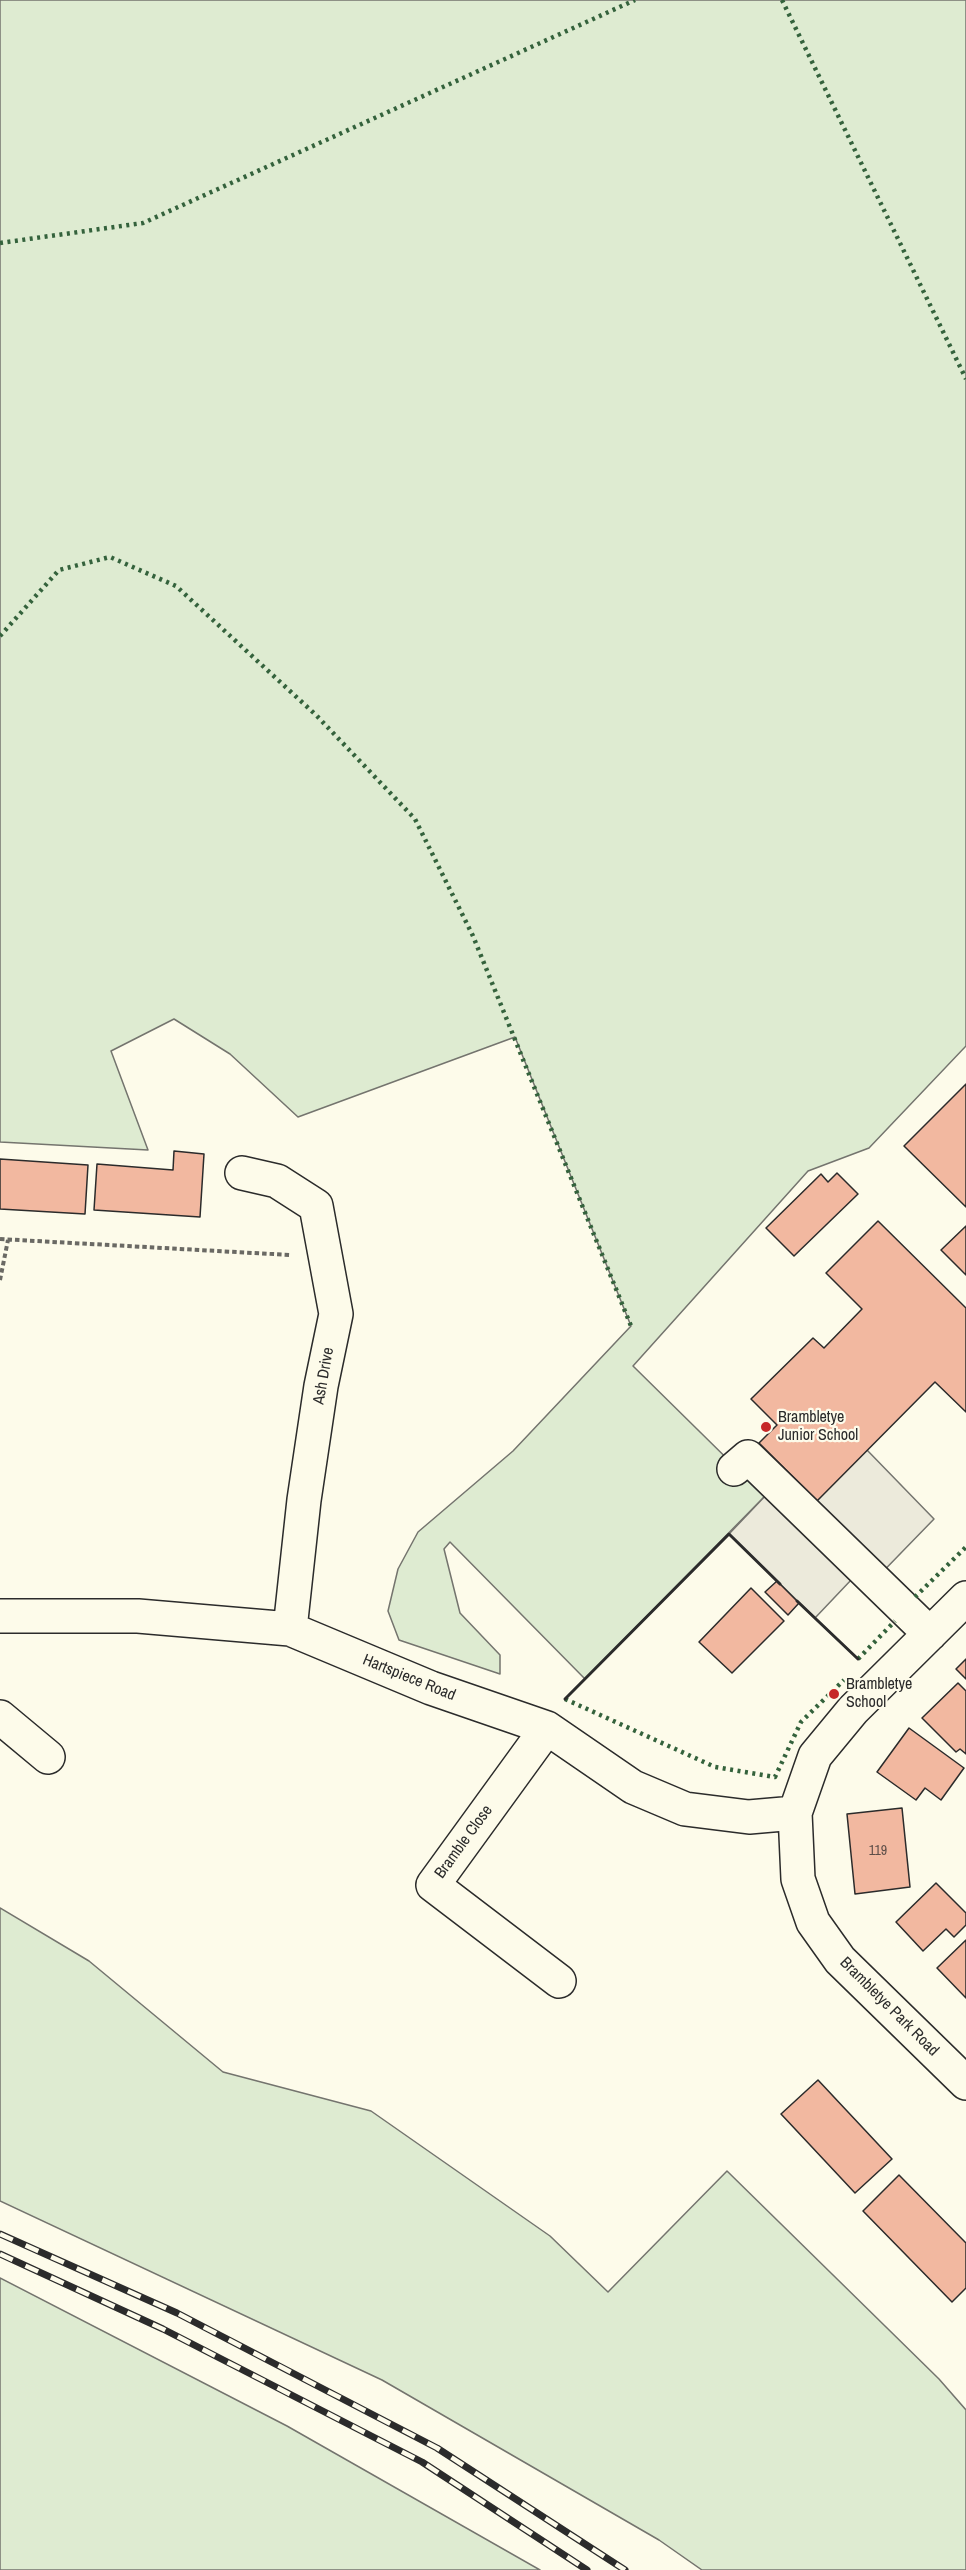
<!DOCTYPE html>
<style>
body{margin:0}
canvas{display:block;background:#fdfbea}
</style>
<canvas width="966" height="2570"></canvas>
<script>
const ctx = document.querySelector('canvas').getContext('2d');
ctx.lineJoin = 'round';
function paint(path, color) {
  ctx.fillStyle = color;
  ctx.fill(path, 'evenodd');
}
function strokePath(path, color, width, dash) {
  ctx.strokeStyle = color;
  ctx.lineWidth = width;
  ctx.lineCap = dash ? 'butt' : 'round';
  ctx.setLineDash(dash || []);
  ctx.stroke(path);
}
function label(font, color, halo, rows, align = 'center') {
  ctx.font = font + ' "Archivo Narrow",sans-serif';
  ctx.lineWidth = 4.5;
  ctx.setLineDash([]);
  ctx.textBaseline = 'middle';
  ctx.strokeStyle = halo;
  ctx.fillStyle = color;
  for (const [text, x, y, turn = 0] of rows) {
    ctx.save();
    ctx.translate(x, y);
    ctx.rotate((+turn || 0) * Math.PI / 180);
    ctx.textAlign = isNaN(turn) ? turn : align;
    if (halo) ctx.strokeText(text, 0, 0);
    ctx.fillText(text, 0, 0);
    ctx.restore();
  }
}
const green = new Path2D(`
 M0,0H966V1046L869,1148L808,1171L633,1366L765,1496L585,1679L450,1542L444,1549L460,1613L500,1655V1674L399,1640L388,1611L398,1569L418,1532L513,1451L631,1326L515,1037L298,1117L230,1054L174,1019L111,1051L148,1150L0,1142Z
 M0,1908L89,1961L223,2072L371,2111L550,2236L608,2292L727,2171L939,2379L966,2410V2570H702L659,2540L382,2380L0,2201Z
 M0,2278L287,2426L540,2570H0Z`);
const parking = new Path2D(`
 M867,1450L934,1519L865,1590L852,1579L815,1618L729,1534L788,1472Z`);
const building = new Path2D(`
 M966,1084V1207L904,1146Z
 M174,1151L204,1154L200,1217L94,1210L97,1164L173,1170Z
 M0,1159L88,1165L85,1214L0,1209Z
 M837,1173L858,1194L794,1256L766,1228L821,1174L828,1182Z
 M878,1221L966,1308V1412L935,1382L817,1501L759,1443L777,1425L751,1399L813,1338L824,1348L862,1309L826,1273Z
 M966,1226V1275L941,1250Z
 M777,1581L799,1603L788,1615L765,1592Z
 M751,1588L784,1621L732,1673L699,1642Z
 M966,1659V1679L956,1669Z
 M958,1683L966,1691V1754L960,1749L956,1752L922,1718Z
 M909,1728L964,1768L941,1800L925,1788L916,1800L877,1772Z
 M902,1808L910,1887L855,1894L847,1814Z
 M936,1883L966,1913V1925L954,1937L946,1929L923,1951L896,1922Z
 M966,1940V1998L937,1968Z
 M818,2080L892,2159L855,2193L781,2114Z
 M899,2175L966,2243V2288L952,2302L863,2211Z`);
const path = new Path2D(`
 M0,1239L290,1255
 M0,1280L8,1240`);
const minor = new Path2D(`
 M242,1173L277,1181L316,1206L336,1314L321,1386L304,1500L290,1629
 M734,1469L748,1457L930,1634
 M966,1598L853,1710L815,1756L795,1813L798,1879L813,1922L840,1960L966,2083
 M0,1616H138L290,1629L431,1688L547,1728L633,1787L685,1809L749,1817L795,1813
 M0,1717L48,1757
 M547,1728L433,1885L559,1981`);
const rail = new Path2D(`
 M0,2234L177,2313L437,2448L625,2570
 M0,2254L163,2329L422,2462L587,2570`);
const hedge = new Path2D(`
 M782,0L966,379
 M0,243L143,223L635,0
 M0,636L59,570L110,557L176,586L316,715L415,819L473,936L631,1326
 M915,1597L966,1547
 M858,1659L895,1621
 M565,1699L715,1767L775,1777L801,1722L844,1680`);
const wall = new Path2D(`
 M797,1601L858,1659
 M565,1699L729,1534L780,1584`);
const markers = [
 [766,1427,6,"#c62828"],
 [834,1694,6,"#c62828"]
];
const numberNames = [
 ["119",878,1851]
];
const streetNames = [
 ["Ash Drive",324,1376,-80],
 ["Hartspiece Road",409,1678,22],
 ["Bramble Close",464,1842,-54],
 ["Brambletye Park Road",889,2007,45]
];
const poiNames = [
 ["Brambletye",778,1418],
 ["Junior School",778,1436],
 ["Brambletye",846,1685],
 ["School",846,1703]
];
paint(green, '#deebd1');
strokePath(green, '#74746e', 1.5);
paint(parking, '#eceadb');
strokePath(parking, '#74746e', 1.5);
paint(building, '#f2b8a0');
strokePath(building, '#2b2b2b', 1.5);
strokePath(minor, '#2b2b2b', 36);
strokePath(path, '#6a6964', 4, [4.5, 3]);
strokePath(minor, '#fdfbea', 33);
strokePath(rail, '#2b2b2b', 7);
strokePath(rail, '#fdfbea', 4.5, [14]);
strokePath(hedge, '#34623c', 4.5, [3, 4.5]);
strokePath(wall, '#2b2b2b', 3);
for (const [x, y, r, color] of markers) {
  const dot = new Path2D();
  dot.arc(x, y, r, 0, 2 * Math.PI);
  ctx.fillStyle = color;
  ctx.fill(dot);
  strokePath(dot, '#fdfbea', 2);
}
label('14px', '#5d4e48', null, numberNames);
label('16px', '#2b2b2b', '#fdfbea', streetNames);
label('16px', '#2b2b2b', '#fdfbea', poiNames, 'left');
</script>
